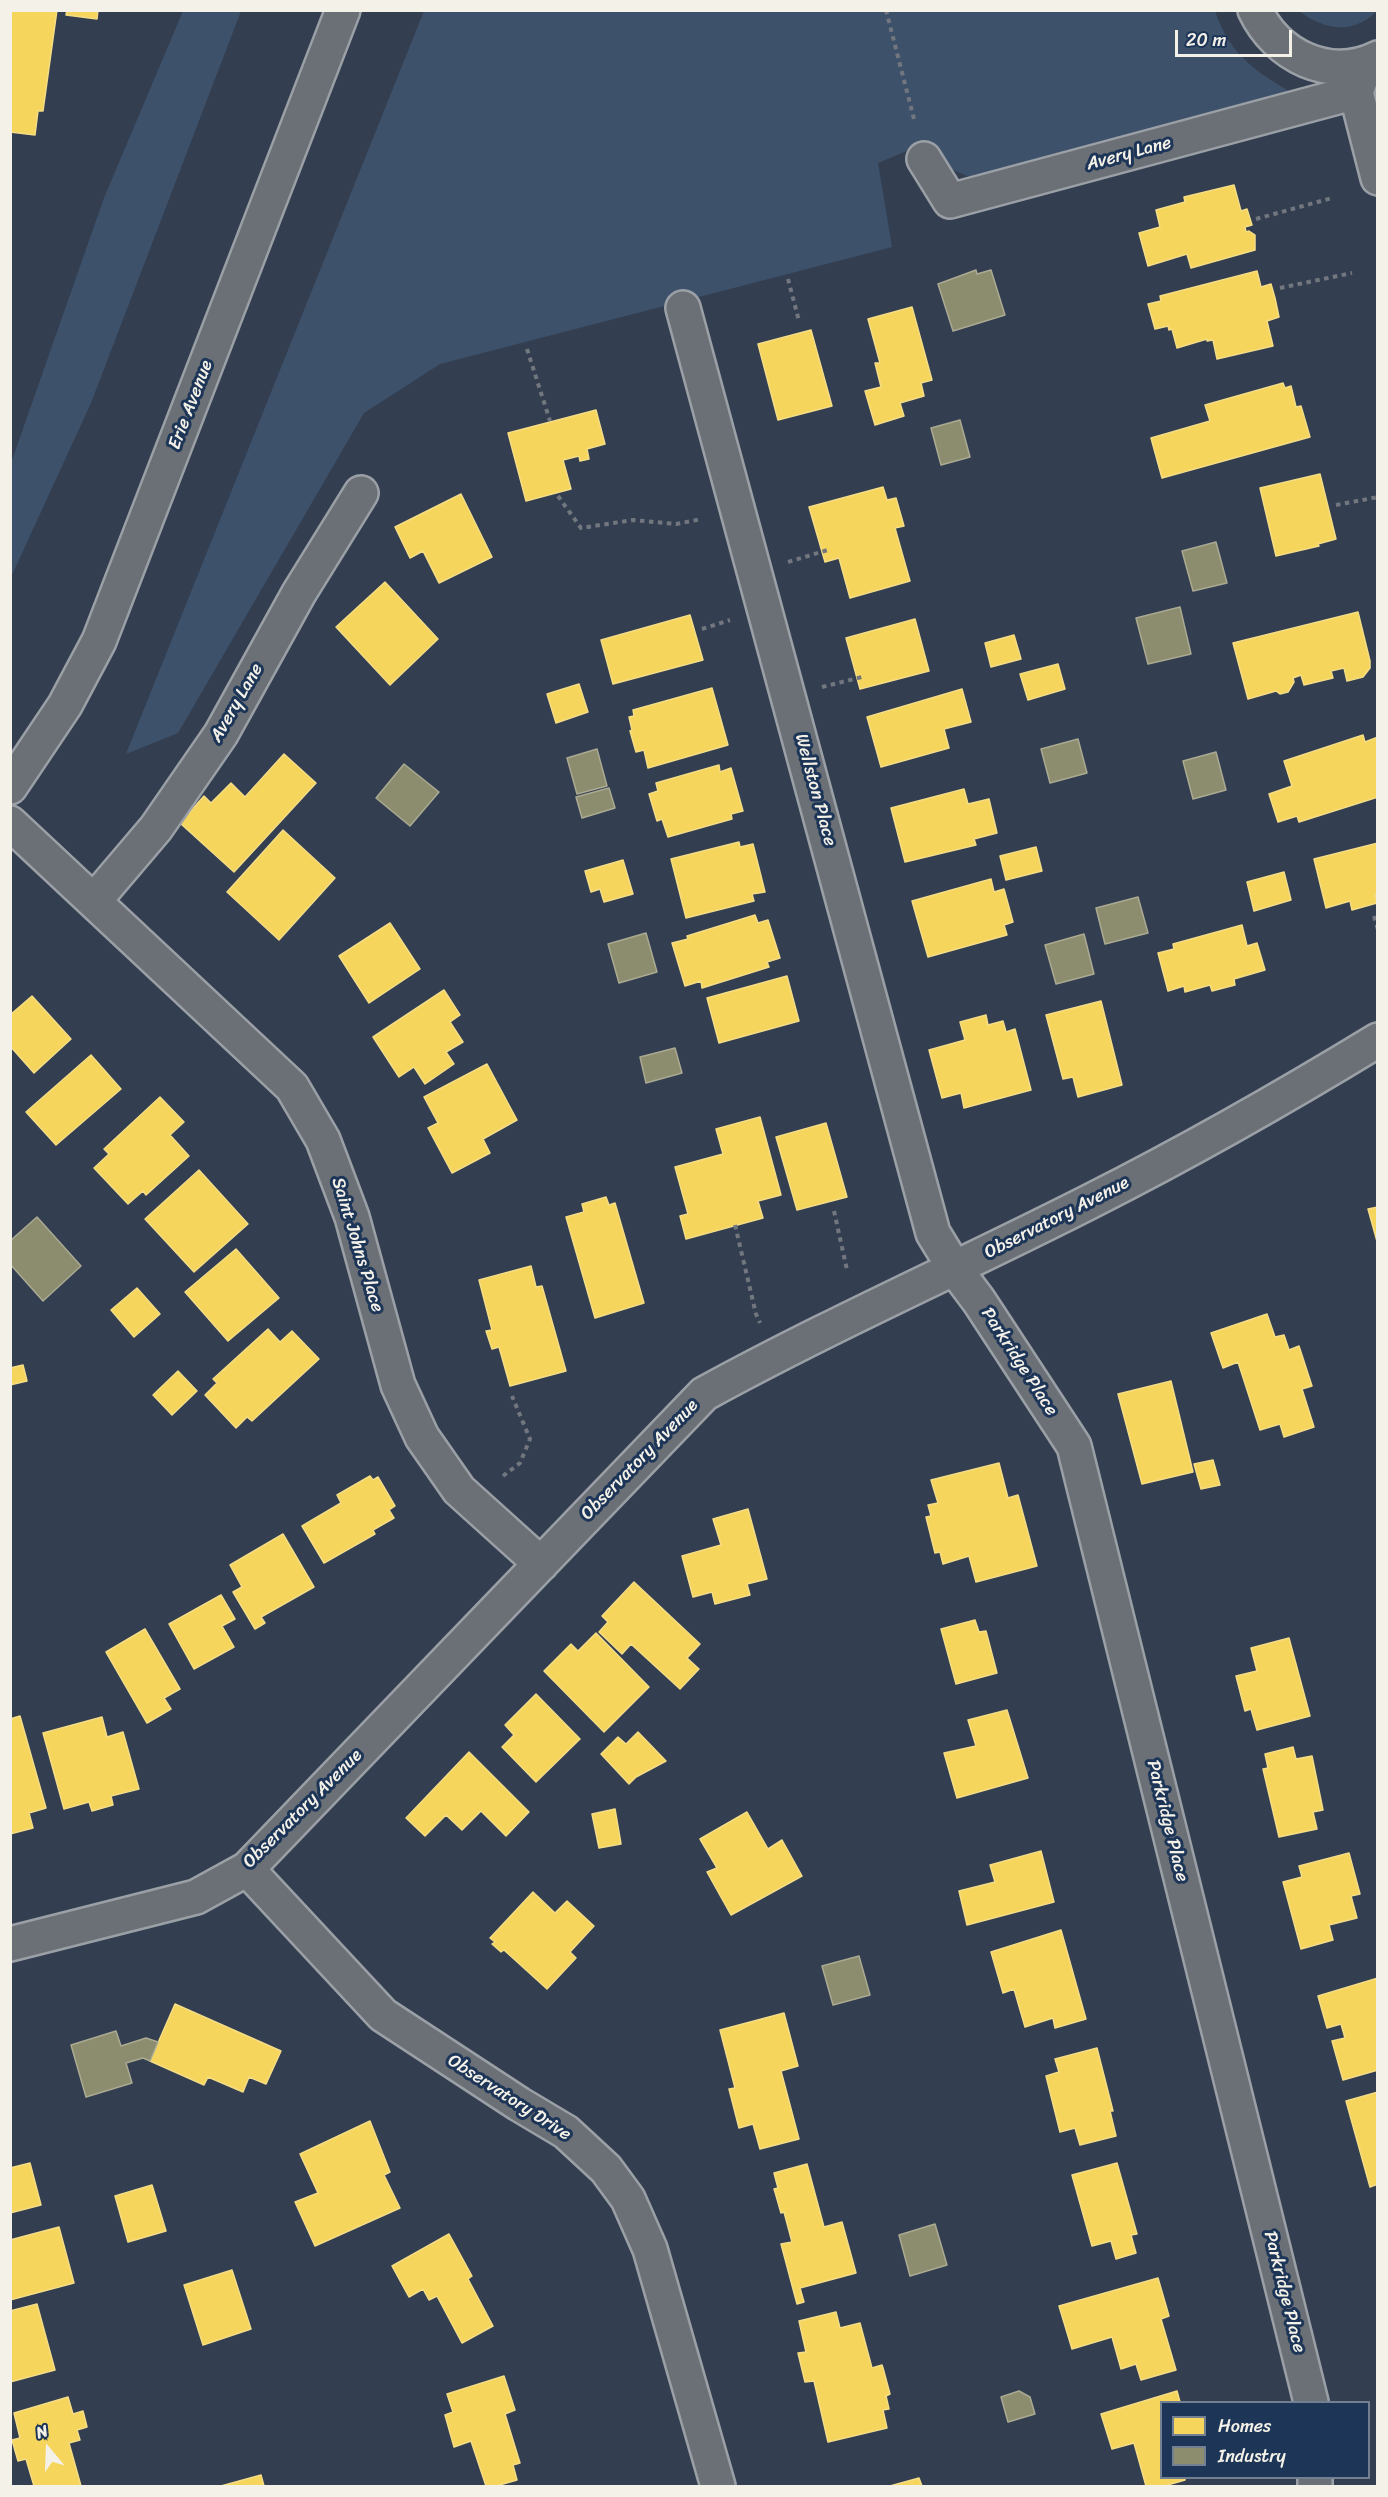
<!DOCTYPE html>
<style>
body{margin:0}
#map{position:relative;width:1388px;height:2497px;overflow:hidden;background:#333f50;font-family:Sriracha,sans-serif}
canvas{display:block}
.frame{position:absolute;inset:0;border:12px solid #f4f1e8;pointer-events:none}
.legend{position:absolute;left:1160px;top:2401px;width:210px;height:78px;box-sizing:border-box;background:#1d3557;border:2px solid #738091;margin:0;padding:8px 10px;list-style:none;font-size:18px;color:#f4f1e8}
.legend li{display:flex;align-items:center;gap:12px;height:30px}
.legend b{width:30px;border:2px solid #738091}
.north{position:absolute;left:18px;top:2419px;width:60px;height:60px;-webkit-text-stroke:4px #1d3557;paint-order:stroke;rotate:341deg;font-size:16px;font-weight:700;line-height:24px;text-align:center;color:#f4f1e8}
.north::after{content:'';display:block;margin:auto;width:21px;height:27px;background:#f4f1e8;clip-path:polygon(50% 0,100% 100%,50% 72%,0 100%)}
.scale{position:absolute;left:1175px;top:30px;width:117px;height:27px;box-sizing:border-box;border:3px solid #f4f1e8;border-top:0;padding-left:8px;font-size:18px;line-height:21px;white-space:nowrap;color:#f4f1e8;-webkit-text-stroke:4px #1d3557;paint-order:stroke}
</style>
<div id="map">
<canvas width="1388" height="2497"></canvas>
<div class="frame"></div>
<ul class="legend">
<li><b style="height:16px;background:#f6d55c"></b>Homes</li>
<li><b style="height:16px;background:#8c8c6e"></b>Industry</li>
</ul>
<div class="north">N</div>
<div class="scale">20 m</div>
</div>
<script>
const ctx = document.querySelector('canvas').getContext('2d');
ctx.lineJoin = 'round';
function paint(path, color) {
  ctx.fillStyle = color;
  ctx.fill(path, 'evenodd');
}
function strokePath(path, color, width, dash) {
  ctx.strokeStyle = color;
  ctx.lineWidth = width;
  ctx.lineCap = dash ? 'butt' : 'round';
  ctx.setLineDash(dash || []);
  ctx.stroke(path);
}
function label(font, color, halo, rows, align = 'center') {
  ctx.font = font + ' Sriracha,sans-serif';
  ctx.lineWidth = 6;
  ctx.setLineDash([]);
  ctx.textBaseline = 'middle';
  ctx.strokeStyle = halo;
  ctx.fillStyle = color;
  for (const [text, x, y, turn = 0] of rows) {
    ctx.save();
    ctx.translate(x, y);
    ctx.rotate((+turn || 0) * Math.PI / 180);
    ctx.textAlign = isNaN(turn) ? turn : align;
    if (halo) ctx.strokeText(text, 0, 0);
    ctx.fillText(text, 0, 0);
    ctx.restore();
  }
}
const green = new Path2D(`
 M183,11H241L91,403L11,577V463L104,198Z
 M424,11H1215C1231,59 1260,73 1300,98L979,181L944,166L926,143L878,163L892,247L440,364L364,413L178,733L126,754Z
 M1299,11H1377C1354,35 1323,30 1299,11Z`);
const homes = new Path2D(`
 M10,10H57L43,111H38L35,135L10,132Z
 M67,10H98L97,19L66,15Z
 M1234,185L1241,211L1247,209L1252,225L1245,227L1246,232L1249,231L1255,235V250L1191,268L1187,254L1148,266L1139,233L1160,227L1156,210L1185,202L1184,197Z
 M1257,271L1261,287L1271,284L1275,298L1279,317L1267,321L1273,346L1217,359L1213,340L1207,341V339L1177,348L1172,329L1169,330L1168,326L1155,329L1148,304L1161,301L1160,296Z
 M912,307L932,380L921,383L924,396L900,403L904,416L875,425L865,391L881,387L875,363H880L868,319Z
 M811,330L832,406L778,420L758,344Z
 M1283,383L1285,388L1291,386L1296,407L1301,406L1310,437L1162,478L1151,438L1210,421L1205,405Z
 M596,410L605,444L587,449L589,459L580,461L579,456L563,460L571,489L526,501L508,433Z
 M1320,474L1336,539L1318,544L1319,546L1276,556L1260,488Z
 M883,487L887,500L896,498L904,526L895,528L910,581L850,598L839,558L825,562L809,507Z
 M461,494L492,557L439,583L423,551L410,558L395,527Z
 M385,582L438,639L390,685L336,627Z
 M1358,612L1370,661V668L1363,677L1347,681L1344,668L1331,671L1333,678L1304,685L1301,675L1293,678L1294,682L1288,692L1280,694L1276,691L1248,699L1233,643Z
 M690,615L703,660L613,684L601,640Z
 M915,619L929,671L860,689L846,638Z
 M1014,635L1021,659L991,667L985,643Z
 M1058,664L1065,689L1028,700L1020,674Z
 M579,684L588,712L556,723L547,694Z
 M712,688L728,745L648,768L644,750L636,752L630,731L632,730L629,717L634,716L633,710Z
 M962,689L971,722L944,729L949,748L881,767L867,717Z
 M1363,735L1365,742L1378,737V797L1299,822L1297,816L1278,822L1269,794L1292,786L1284,761Z
 M284,754L316,783L234,872L180,823L204,796L211,803L231,783L245,797Z
 M719,765L720,772L731,768L743,811L731,814L732,819L668,837L662,819L657,821L649,794L658,791L656,783Z
 M964,789L968,804L989,799L997,833L974,839L976,845L905,862L891,808Z
 M283,830L335,878L279,940L227,892Z
 M739,842L740,847L753,844L765,892L752,894L754,901L686,918L671,859Z
 M1378,843V894H1375L1377,903L1352,910L1350,901L1326,908L1314,859Z
 M1036,847L1042,871L1006,880L1000,856Z
 M623,860L633,894L604,902L600,889L591,892L585,871Z
 M1284,872L1291,900L1254,911L1247,882Z
 M991,879L994,892L1004,889L1013,922L1004,925L1007,935L928,957L912,901Z
 M755,915L758,923L768,920L780,958L767,962L769,967L702,988L701,981L685,986L672,943L688,939L687,936Z
 M390,923L420,969L369,1003L339,956Z
 M1242,925L1247,946L1257,943L1265,970L1234,979L1235,985L1212,991L1210,985L1185,992L1184,986L1168,991L1158,953L1174,949L1173,944Z
 M787,976L799,1021L719,1043L707,998Z
 M444,990L460,1015L450,1022L463,1042L446,1052L454,1064L425,1084L414,1067L399,1077L373,1037Z
 M32,996L71,1039L34,1073L10,1046V1015Z
 M1101,1001L1122,1085L1078,1097L1073,1077L1063,1079L1046,1015Z
 M986,1015L988,1025L1003,1021L1006,1032L1015,1029L1031,1090L964,1108L961,1093L942,1098L929,1050L965,1040L960,1022Z
 M91,1055L121,1089L56,1145L26,1112Z
 M487,1064L517,1120L483,1139L490,1153L452,1173L428,1128L438,1123L424,1097Z
 M160,1097L184,1122L170,1135L189,1156L146,1195L143,1191L128,1204L94,1168L109,1154L104,1149Z
 M760,1117L781,1195L758,1201L763,1218L686,1239L680,1216L688,1214L675,1167L723,1154L716,1129Z
 M826,1123L847,1197L797,1210L776,1137Z
 M199,1170L248,1224L194,1272L145,1219Z
 M606,1197L609,1205L615,1203L644,1303L595,1318L566,1217L584,1212L582,1204Z
 M1378,1207V1245L1368,1209Z
 M236,1249L279,1298L228,1341L185,1292Z
 M531,1266L536,1287L542,1286L566,1371L510,1386L499,1347L492,1349L486,1331L492,1330L479,1280Z
 M137,1288L160,1314L134,1337L111,1310Z
 M1267,1314L1275,1337L1284,1335L1289,1350L1299,1346L1312,1386L1302,1389L1314,1427L1284,1437L1280,1424L1260,1430L1238,1362L1223,1368L1211,1333Z
 M268,1329L280,1342L292,1331L319,1359L252,1421L247,1417L236,1428L205,1395L217,1383L213,1379Z
 M23,1365L27,1381L10,1385V1368Z
 M178,1371L197,1391L172,1415L153,1395Z
 M1171,1381L1193,1472L1142,1484L1118,1394Z
 M1213,1460L1220,1485L1201,1489L1194,1464Z
 M999,1463L1008,1498L1018,1495L1037,1566L976,1582L969,1556L943,1564L940,1552L935,1553L926,1517L931,1516L928,1505L938,1503L931,1480Z
 M370,1476L373,1480L378,1477L395,1506L389,1510L394,1518L373,1530L375,1534L324,1563L302,1526L341,1503L337,1495Z
 M748,1509L767,1579L747,1584L750,1595L715,1604L712,1592L693,1597L682,1556L721,1545L713,1519Z
 M283,1534L314,1587L261,1617L265,1623L255,1629L233,1592L242,1587L230,1565Z
 M634,1582L700,1644L687,1658L699,1669L680,1689L631,1644L622,1654L599,1632L608,1622L602,1616Z
 M221,1595L235,1619L222,1626L234,1647L194,1669L169,1624Z
 M975,1620L979,1632L986,1631L997,1673L956,1684L941,1629Z
 M145,1629L180,1689L164,1698L171,1709L147,1723L106,1652Z
 M596,1633L649,1687L604,1732L544,1671L571,1644L578,1651Z
 M1289,1638L1310,1716L1257,1730L1251,1709L1245,1711L1236,1676L1257,1671L1251,1648Z
 M536,1694L580,1739L536,1782L502,1747L514,1735L505,1725Z
 M1007,1710L1028,1778L957,1798L944,1753L976,1746L968,1720Z
 M20,1716L46,1808L29,1813L33,1828L10,1834V1719Z
 M102,1717L107,1737L123,1732L139,1789L111,1796L113,1805L92,1811L89,1802L64,1809L43,1733Z
 M638,1732L666,1761L636,1777L629,1784L601,1754L618,1737L626,1744Z
 M1293,1747L1296,1759L1312,1756L1323,1810L1313,1812L1317,1829L1279,1837L1263,1769L1268,1768L1265,1754Z
 M469,1752L529,1812L506,1836L481,1811L462,1830L446,1815L425,1836L406,1818Z
 M615,1809L621,1844L599,1848L592,1814Z
 M747,1812L768,1849L782,1840L802,1876L731,1915L707,1872L717,1868L700,1839Z
 M1041,1851L1054,1902L967,1925L959,1891L995,1882L990,1865Z
 M1349,1853L1360,1894L1351,1896L1357,1918L1329,1925L1333,1940L1301,1949L1283,1882L1302,1877L1299,1866Z
 M533,1892L555,1913L567,1901L594,1926L570,1952L576,1958L547,1989L504,1950L501,1952L492,1944L495,1942L490,1938Z
 M1061,1930L1086,2019L1055,2028L1053,2018L1025,2027L1014,1989L1003,1993L991,1952Z
 M1378,1978V2070L1343,2080L1332,2041L1345,2038L1341,2024L1327,2028L1318,1996Z
 M175,2004L281,2051L266,2084L249,2077L243,2092L208,2077L204,2085L150,2061Z
 M784,2013L798,2066L781,2071L799,2139L760,2149L753,2124L739,2128L729,2089L735,2088L720,2030Z
 M1097,2048L1113,2111H1110L1116,2136L1080,2145L1075,2128L1060,2132L1046,2076L1059,2072L1055,2059Z
 M1378,2092V2184L1370,2187L1346,2101Z
 M370,2121L390,2172L384,2175L400,2208L315,2246L295,2202L318,2193L300,2154Z
 M30,2163L41,2205L10,2213V2168Z
 M1117,2163L1137,2234L1131,2235L1136,2253L1116,2259L1111,2241L1092,2246L1072,2175Z
 M807,2164L824,2227L842,2222L856,2273L800,2288L804,2302L797,2304L781,2244L792,2242L784,2212L781,2213L775,2192L774,2189L778,2188L774,2173Z
 M152,2185L166,2231L128,2242L115,2196Z
 M59,2227L74,2283L10,2300V2240Z
 M449,2234L472,2276L468,2279L493,2326L462,2343L437,2296L429,2300L423,2289L409,2297L392,2266Z
 M232,2270L251,2329L203,2345L184,2285Z
 M1158,2278L1169,2316L1161,2319L1176,2370L1141,2380L1136,2364L1121,2369L1112,2337L1072,2349L1059,2306Z
 M37,2304L55,2370L10,2382V2311Z
 M836,2312L840,2328L860,2323L872,2368L882,2365L883,2368L890,2394L886,2396L889,2409L883,2410L887,2428L828,2442L814,2381L805,2382L798,2353L806,2352L799,2321Z
 M504,2376L515,2410L505,2414L520,2463L513,2465L517,2480L496,2486H486L471,2441L454,2447L445,2415L453,2412L447,2394Z
 M1177,2391L1180,2402H1162V2478H1185V2480L1164,2486H1146L1134,2443L1112,2449L1101,2414Z
 M68,2397L73,2414L83,2411L87,2427L77,2430L80,2440L69,2443L81,2486H34L26,2459L18,2461L12,2440L20,2438L14,2413Z
 M261,2475L264,2486H221Z
 M919,2478L922,2486H890Z`);
const industry = new Path2D(`
 M976,270L977,274L991,270L1005,315L953,331L938,284Z
 M960,420L970,457L941,465L931,428Z
 M1216,542L1227,583L1193,591L1182,551Z
 M1180,607L1191,654L1148,664L1136,618Z
 M1078,739L1087,773L1050,783L1041,749Z
 M597,749L607,786L577,794L567,758Z
 M1216,752L1226,790L1193,799L1183,761Z
 M404,764L439,792L410,826L376,798Z
 M609,788L615,808L582,818L576,797Z
 M1138,897L1148,933L1105,944L1096,908Z
 M646,933L657,972L619,983L608,944Z
 M1084,934L1094,974L1056,984L1045,945Z
 M675,1048L682,1073L646,1083L640,1057Z
 M37,1217L81,1266L43,1301L10,1264V1241Z
 M859,1956L870,1995L833,2005L822,1966Z
 M116,2031L121,2046L146,2038L158,2042L150,2061L143,2058L126,2063L132,2083L86,2097L71,2045Z
 M935,2224L947,2265L910,2276L899,2235Z
 M1019,2391L1030,2397L1035,2414L1008,2422L1001,2397Z`);
const path = new Path2D(`
 M886,10L915,123
 M1256,219L1332,198
 M788,279L799,321
 M1280,288L1352,273
 M527,349L550,421
 M558,496L581,528L633,520L676,524L702,519
 M1336,505L1378,497
 M788,562L831,549
 M702,629L730,620
 M822,687L862,677
 M1374,916L1378,930
 M834,1211L847,1270
 M735,1225L756,1314L760,1323
 M503,1476L520,1463L530,1439L512,1396`);
const minor = new Path2D(`
 M1255,10C1277,56 1329,82 1378,58
 M1363,73L1356,92L1378,178
 M924,159L950,201L1356,92
 M683,308L933,1233L955,1269L979,1301L1074,1446L1311,2402
 M10,787L65,705L99,641L343,10
 M10,823L292,1087L323,1140L352,1217L398,1385L422,1437L459,1490L541,1564
 M94,901L156,828L221,734L299,593L361,493
 M247,1869L383,2015L519,2104L566,2132L606,2169L628,2199L650,2249L718,2486
 M10,1944L196,1897L247,1869L704,1394C830,1325 961,1267 1089,1202C1188,1152 1283,1098 1378,1040
 M1315,2486V2478`);
const streetNames = [
 ["Avery Lane",1129,154,-15],
 ["Erie Avenue",191,405,-69],
 ["Avery Lane",237,703,-60],
 ["Wellston Place",815,790,75],
 ["Observatory Avenue",1057,1218,-27],
 ["Saint Johns Place",357,1245,73],
 ["Parkridge Place",1019,1362,57],
 ["Observatory Avenue",640,1460,-46],
 ["Observatory Avenue",303,1809,-45],
 ["Parkridge Place",1167,1821,76],
 ["Observatory Drive",509,2098,33],
 ["Parkridge Place",1284,2292,76]
];
paint(green, '#3e516b');
paint(homes, '#f6d55c');
strokePath(homes, '#f5dd86', 1.5);
paint(industry, '#8c8c6e');
strokePath(industry, '#abaa93', 1.5);
strokePath(minor, '#9ba0a6', 38);
strokePath(path, '#72777f', 4, [4.5, 4.5]);
strokePath(minor, '#6b7077', 33);
label('18px', '#f4f1e8', '#1d3557', streetNames);
</script>
